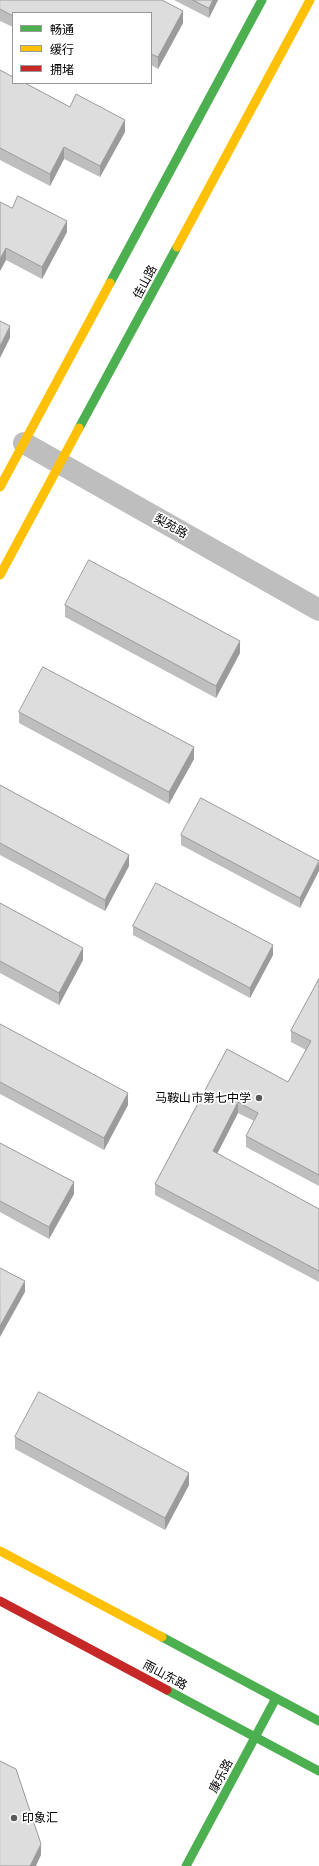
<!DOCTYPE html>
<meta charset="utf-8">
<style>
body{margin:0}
#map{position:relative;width:319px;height:1866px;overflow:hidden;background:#fff;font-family:Commissioner,"Noto Sans SC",sans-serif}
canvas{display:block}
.legend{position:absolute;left:12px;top:12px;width:140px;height:72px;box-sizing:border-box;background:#fff;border:1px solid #999;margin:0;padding:5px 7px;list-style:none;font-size:12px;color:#000}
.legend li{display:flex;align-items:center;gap:8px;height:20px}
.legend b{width:20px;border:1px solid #999}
</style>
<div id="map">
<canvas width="319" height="1866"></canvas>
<ul class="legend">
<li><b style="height:5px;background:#4caf50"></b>畅通</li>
<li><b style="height:5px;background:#ffc107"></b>缓行</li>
<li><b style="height:5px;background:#c62828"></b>拥堵</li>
</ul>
</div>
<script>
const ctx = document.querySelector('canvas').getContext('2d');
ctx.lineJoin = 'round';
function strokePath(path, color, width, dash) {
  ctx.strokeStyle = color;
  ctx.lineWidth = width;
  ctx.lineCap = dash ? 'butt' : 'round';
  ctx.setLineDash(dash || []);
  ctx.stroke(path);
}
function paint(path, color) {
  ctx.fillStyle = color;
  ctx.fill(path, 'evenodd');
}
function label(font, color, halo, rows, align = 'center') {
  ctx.font = font + ' Commissioner,"Noto Sans SC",sans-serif';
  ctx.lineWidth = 3.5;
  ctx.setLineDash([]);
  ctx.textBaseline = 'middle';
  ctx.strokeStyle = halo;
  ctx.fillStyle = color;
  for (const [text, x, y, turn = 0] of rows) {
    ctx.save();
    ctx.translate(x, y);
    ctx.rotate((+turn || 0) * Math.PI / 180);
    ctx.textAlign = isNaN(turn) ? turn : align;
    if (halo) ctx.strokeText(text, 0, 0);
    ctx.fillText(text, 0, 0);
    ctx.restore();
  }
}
const street = new Path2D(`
 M24,443L319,610`);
const fast = new Path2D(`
 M110,283L262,0
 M79,428L177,247
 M162,1637L319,1721
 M167,1690L319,1771
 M186,1866L276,1698`);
const slow = new Path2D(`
 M177,247L310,0
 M0,487L110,283
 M0,575L79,428
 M0,1551L162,1637`);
const jam = new Path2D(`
 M0,1601L167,1690`);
const wall = new Path2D(`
 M0,0H162L183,11V23L158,69L151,65V13H13V27L0,21Z
 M174,0H218L209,18Z
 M0,70L70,107L125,132L100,177L64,159L50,186L0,160Z
 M12,208L67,232L42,279L6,260L0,271Z
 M65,605L240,653L216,698L65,617Z
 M19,712L194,759L169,804L19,723Z
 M0,785L129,866L105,911L0,855Z
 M181,835L319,861L300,908L181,845Z
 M0,903L83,960L59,1005L0,973Z
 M133,926L273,955L250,998L133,935Z
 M319,979V1186L246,1147V1136L254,1121L238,1113L217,1154L319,1209V1282L155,1195V1184L227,1049L288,1082L306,1050L291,1042V1031Z
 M0,1024L128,1105L104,1150L0,1094Z
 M0,1143L74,1194L49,1239L0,1212Z
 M15,1437L189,1485L165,1530L15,1449Z`);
const shadedWall = new Path2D(`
 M213,0H218L209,18V8Z
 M183,11V23L158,69V57Z
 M125,120V132L100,177V166Z
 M64,147V159L50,186V174Z
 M67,221V232L42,279V267Z
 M6,248V260L0,271V259Z
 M10,326V338L0,358V346Z
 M240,641V653L216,698V686Z
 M194,747V759L169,804V792Z
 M129,855V866L105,911V900Z
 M319,862V871L300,908V898Z
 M273,945V955L250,998V988Z
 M83,948V960L59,1005V993Z
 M128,1093V1105L104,1150V1138Z
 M238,1102V1113L213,1162V1151Z
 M74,1182V1194L49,1239V1227Z
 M25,1281V1292L0,1337V1326Z
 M189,1473V1485L165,1530V1518Z
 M41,1844V1855L36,1866H30Z`);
const building = new Path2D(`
 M0,0H162L183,11L158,57L151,54V13H13V16L0,9Z
 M193,0H213L209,8Z
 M0,70L13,77V83H25L70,107L76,94L125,120L100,166L64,147L50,174L0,148Z
 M18,196L67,221L42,267L6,248L0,259V202L12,208Z
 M0,321L10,326L0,346Z
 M89,560L240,641L216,686L65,605Z
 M43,667L194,747L169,792L19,712Z
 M0,785L129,855L105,900L0,843Z
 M201,798L319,861L300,898L181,835Z
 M156,883L273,945L250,988L133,926Z
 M0,903L83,948L59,993L0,961Z
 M319,979V1175L246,1136L258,1113L238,1102L213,1151L319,1209V1271L155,1184L227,1049L288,1082L311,1041L291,1031Z
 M0,1024L128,1093L104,1138L0,1082Z
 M0,1143L74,1182L49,1227L0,1201Z
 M0,1268L25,1281L0,1326Z
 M39,1392L189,1473L165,1518L15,1437Z
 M0,1761L16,1769L41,1844L30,1866H0Z`);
const markers = [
 [259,1098,4,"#595959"],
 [14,1818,4,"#595959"]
];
const streetNames = [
 ["佳山路",145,282,-62],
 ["梨苑路",171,526,29],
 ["雨山东路",165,1675,28],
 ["康乐路",221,1776,-62]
];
const poiNames = [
 ["马鞍山市第七中学",251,1098],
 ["印象汇",22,1818,"left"]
];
strokePath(street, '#bebebe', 22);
strokePath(fast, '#4caf50', 9);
strokePath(slow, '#ffc107', 9);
strokePath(jam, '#c62828', 9);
paint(wall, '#bebebe');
paint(shadedWall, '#9b9b9b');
paint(building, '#ddd');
strokePath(building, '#9b9b9b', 1);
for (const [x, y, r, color] of markers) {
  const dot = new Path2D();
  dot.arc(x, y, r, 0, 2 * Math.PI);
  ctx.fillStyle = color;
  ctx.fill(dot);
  strokePath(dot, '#fff', 1.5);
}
label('12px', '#000', '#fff', streetNames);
label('12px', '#000', '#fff', poiNames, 'right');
</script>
